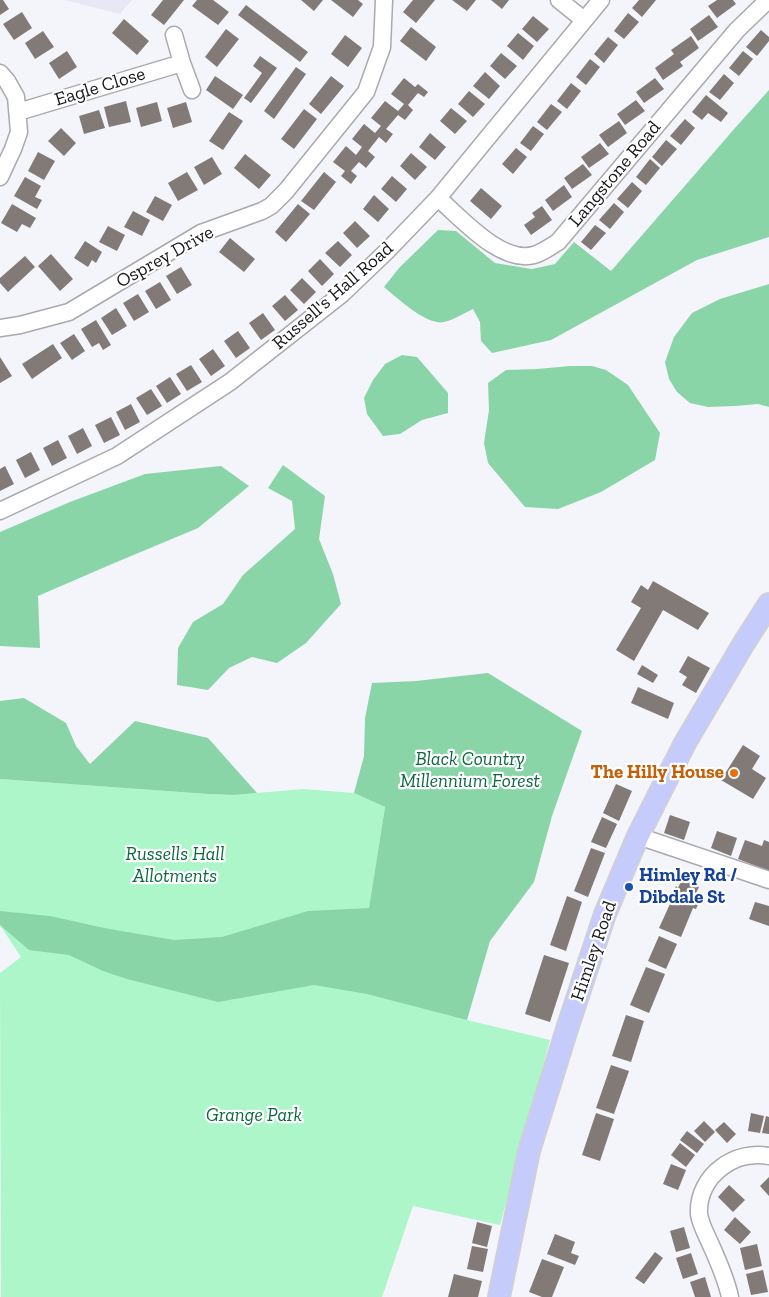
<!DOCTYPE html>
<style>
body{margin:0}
canvas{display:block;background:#f4f4fb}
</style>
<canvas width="769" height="1297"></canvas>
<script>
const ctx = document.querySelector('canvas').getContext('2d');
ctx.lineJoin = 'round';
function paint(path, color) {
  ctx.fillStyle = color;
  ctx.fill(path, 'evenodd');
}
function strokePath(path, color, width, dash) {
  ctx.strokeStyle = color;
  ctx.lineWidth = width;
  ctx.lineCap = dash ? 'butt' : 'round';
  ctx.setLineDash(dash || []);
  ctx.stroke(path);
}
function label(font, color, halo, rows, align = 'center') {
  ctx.font = font + ' "Zilla Slab",serif';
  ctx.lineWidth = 4.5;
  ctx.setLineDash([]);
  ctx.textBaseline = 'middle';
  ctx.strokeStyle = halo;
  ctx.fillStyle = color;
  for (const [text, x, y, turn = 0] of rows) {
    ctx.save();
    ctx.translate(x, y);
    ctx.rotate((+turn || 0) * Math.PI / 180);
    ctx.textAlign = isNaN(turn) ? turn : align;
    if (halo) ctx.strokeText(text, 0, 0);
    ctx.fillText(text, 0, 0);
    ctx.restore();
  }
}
const built = new Path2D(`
 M65,0H132L120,14Z`);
const green = new Path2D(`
 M0,779L208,794L234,795L303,789L354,793L385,807L369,909L467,1020L550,1040L500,1225L413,1206L382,1297H1L0,973L21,957L0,925Z`);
const forest = new Path2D(`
 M769,90V237L697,260L551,340L492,353L481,341L480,322L473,309C464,313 454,320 444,322C427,326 396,297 384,287L399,268L438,230L456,231L495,263L532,269L555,264L574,242L611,271L735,128Z
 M769,284V407L758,404L735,406L708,407L690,403L677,392L669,379L665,362L674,337L692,313L720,299Z
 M402,355L417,357L448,393V413L422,420L400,434L383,436L367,414L364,398L373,380L385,364Z
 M570,366H592L606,370L628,385L660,433L655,460L601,492L558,509L525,507L488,463L484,443L489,410L488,383L506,370L537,369Z
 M283,465L325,496L319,539L333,574L341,604L306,643L277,663L252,657L229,668L208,690L177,685L178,648L193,622L223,604L243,575L295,529L292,501L268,488Z
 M221,466L249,486L198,528L112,564L38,596L40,648L0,646V532L70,502L145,474Z
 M488,673L582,731L552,816L534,882L490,941L467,1020L367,994L314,985L218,1002L127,979L103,971L69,955L29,950L0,925V911L50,916L104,928L174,940L222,937L308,911L369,908L385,807L354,793L364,756L365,718L372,683L416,681Z
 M24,698L66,723L76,746L90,764L135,721L208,738L257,793L234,795L208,794L0,779V701Z`);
const building = new Path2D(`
 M0,0H3L9,9L0,15Z
 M163,0H184L164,25L151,15Z
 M197,0H213L229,12L218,25L192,6Z
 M301,0H323L314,11Z
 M331,0H358L363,4L353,17Z
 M413,0H435L416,23L403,12Z
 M452,0H476L467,11Z
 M491,0H509L502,9Z
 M639,0H656L642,17L632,8Z
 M717,0H733L736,4L717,18L708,6Z
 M246,5L308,52L300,62L238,15Z
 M22,12L32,28L14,40L3,24Z
 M628,13L639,22L624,39L614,31Z
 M709,15L718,27L698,41L690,29Z
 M533,16L549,29L537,42L522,29Z
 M124,19L149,41L137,55L112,33Z
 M411,27L436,47L426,61L400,41Z
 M226,29L239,39L217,67L205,57Z
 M761,30L769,37V41L757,56L746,47Z
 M43,31L54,47L35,59L25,43Z
 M518,33L534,46L523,60L507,46Z
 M345,35L362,48L348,67L331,54Z
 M691,36L699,48L680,62L683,66L663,80L655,68L674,54L671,50Z
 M608,37L618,45L604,63L594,54Z
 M67,51L77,67L59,79L49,63Z
 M743,51L753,59L739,76L729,68Z
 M501,53L517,66L505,79L490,66Z
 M260,56L277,68L251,103L244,98L262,73L253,66Z
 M590,59L600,67L586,85L576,77Z
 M296,67L306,74L274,119L264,111Z
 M485,72L500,86L489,99L473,86Z
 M724,74L734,83L720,100L709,92Z
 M215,76L243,95L233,109L206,90Z
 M331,76L344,86L321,114L309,104Z
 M404,78L415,87L418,84L428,92L424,97L418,93L408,105L413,110L405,120L398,115L386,129L393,134L386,143L379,137L368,151L375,157L370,163L366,168L359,162L351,171L357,176L351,184L341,176L345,171L333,162L346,146L356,155L362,147L352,139L364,124L375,133L381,126L371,118L385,101L398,111L404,104L391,94Z
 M655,78L664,89L644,103L636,92Z
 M571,83L581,91L567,109L557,101Z
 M469,91L485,104L473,117L458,104Z
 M706,95L728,113L721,122L708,113L702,120L692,112Z
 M636,100L645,111L625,125L617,114Z
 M126,101L131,122L109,127L104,107Z
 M157,102L162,121L141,127L136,108Z
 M186,102L192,122L173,128L167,108Z
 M551,104L562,112L547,130L537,122Z
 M451,108L467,121L455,134L440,121Z
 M304,109L317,119L294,149L281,139Z
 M99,110L105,128L84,134L79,116Z
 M229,112L243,121L223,150L209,141Z
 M685,119L695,128L681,145L670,136Z
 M619,121L627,133L608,147L599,135Z
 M533,126L544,134L531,151L520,143Z
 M61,128L76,143L64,156L48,141Z
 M430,133L446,147L435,160L419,147Z
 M666,140L677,149L662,166L652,157Z
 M600,143L609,154L589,168L581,157Z
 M516,148L527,157L513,174L502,164Z
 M38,152L55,161L44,180L28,171Z
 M411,153L427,167L415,180L400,166Z
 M245,154L271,175L259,189L234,168Z
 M212,157L222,174L204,185L194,167Z
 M650,159L660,168L646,185L636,177Z
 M583,164L592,175L572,189L564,178Z
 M187,172L198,190L178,201L168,183Z
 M324,172L336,182L314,210L301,201Z
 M392,176L407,189L396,202L381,189Z
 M25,177L41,186L35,197L42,200L37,209L14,196Z
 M632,182L642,191L628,208L617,199Z
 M564,185L572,197L553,211L545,200Z
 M481,188L502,206L491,219L470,201Z
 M374,195L389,209L378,222L363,209Z
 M155,196L172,205L163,221L146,212Z
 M614,203L624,212L610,229L599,220Z
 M12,204L36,218L30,228L22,224L17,232L1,223Z
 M298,204L310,214L286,242L275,232Z
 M542,206L552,220L531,235L524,225L535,217L532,213Z
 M133,211L150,220L142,236L124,227Z
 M355,221L370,236L357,248L343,233Z
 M595,225L606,233L591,250L581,242Z
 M108,226L125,235L117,251L99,242Z
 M230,238L255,259L244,272L219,252Z
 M85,241L102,252L96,263L92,260L88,267L74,258Z
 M338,241L352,255L340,267L325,253Z
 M51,254L73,279L60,291L38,266Z
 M25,256L35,267L8,292L0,283V278Z
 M320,259L334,274L322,286L308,271Z
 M181,267L192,285L177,294L166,276Z
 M302,278L316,292L304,304L290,290Z
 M160,282L171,300L156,309L145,291Z
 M138,294L149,312L134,321L123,303Z
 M285,295L298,310L285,321L272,306Z
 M116,308L127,326L112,335L101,318Z
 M263,313L275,330L261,340L249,323Z
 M96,320L111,345L103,350L99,343L92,347L81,329Z
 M238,331L250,348L236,358L224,341Z
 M74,334L85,351L72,360L60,343Z
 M53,344L62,358L32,379L22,364Z
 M213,349L225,366L211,376L199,359Z
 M0,357L12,376L0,383Z
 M191,365L202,382L187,391L176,374Z
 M170,377L181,394L167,403L156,386Z
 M151,389L162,406L147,415L136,398Z
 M131,404L140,422L125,430L116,412Z
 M111,417L120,435L104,443L95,425Z
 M83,428L92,446L77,454L68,436Z
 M58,440L67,458L52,466L43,448Z
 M31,452L40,470L25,478L16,460Z
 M5,466L14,484L0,491V469Z
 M653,581L709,613L698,630L663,610L634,661L616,650L641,608L631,602L641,585L648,590Z
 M688,656L710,668L696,693L682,685L687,677L679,672Z
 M642,665L658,675L653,683L637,674Z
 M638,687L674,703L668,719L631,703Z
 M743,745L760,756L752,769L766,778L753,799L721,780Z
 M616,784L632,791L619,821L603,813Z
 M670,815L690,822L684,840L664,833Z
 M602,817L617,824L606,848L591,842Z
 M717,831L737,838L731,856L711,848Z
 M745,840L762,846L764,840L769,842V871L738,859Z
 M591,848L605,853L588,897L574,891Z
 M682,879L699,887L696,893L698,894V895L701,897L696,909L693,908L681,937L659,928L675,893L673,892L676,886L678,888Z
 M567,896L582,902L566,951L550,945Z
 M755,902L769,906V926L749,919Z
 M659,936L677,944L666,969L648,961Z
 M544,955L569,963L550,1022L525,1014Z
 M646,967L665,974L649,1013L630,1005Z
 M626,1015L644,1021L631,1062L612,1056Z
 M611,1065L629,1071L614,1114L596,1108Z
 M596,1113L614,1119L600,1161L582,1155Z
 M751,1113L764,1116L760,1133L748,1131Z
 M766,1116L769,1117V1134L762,1133Z
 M704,1121L715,1132L705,1142L694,1131Z
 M724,1122L736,1134L727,1143L715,1130Z
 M687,1131L704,1144L697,1153L680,1140Z
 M680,1143L695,1155L686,1167L671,1155Z
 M671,1164L686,1170L678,1190L663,1184Z
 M769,1177V1196L760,1186Z
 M729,1185L745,1200L733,1212L718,1197Z
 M735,1217L751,1232L740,1244L724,1230Z
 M477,1222L492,1226L487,1247L472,1243Z
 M684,1227L690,1248L676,1252L670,1231Z
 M555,1234L575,1242L571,1253L579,1256L575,1265L547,1254Z
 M757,1244L762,1266L745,1270L740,1248Z
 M472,1246L488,1249L483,1272L467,1269Z
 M655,1252L663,1258L644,1284L635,1278Z
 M691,1253L698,1274L683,1279L676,1258Z
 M542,1259L564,1267L552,1297H542L529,1292Z
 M763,1270L768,1292L751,1295L746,1274Z
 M454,1274L482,1281L478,1297H448Z
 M705,1277L711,1297H695L690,1282Z`);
const minor = new Path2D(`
 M559,0L584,20
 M174,35L182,63L192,90
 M0,73L7,81L16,97L19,132L13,149L0,177
 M18,112L182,63
 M438,198C461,218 501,264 534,255C542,253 550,247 558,242L737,30L768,0
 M0,328L20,325L69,312L201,233L262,211L271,206L286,191L366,92L382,47L384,0
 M0,511L117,456L230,382L342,294L387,251L438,198L601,0
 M638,836L769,880
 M730,1297C726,1278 718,1261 710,1243C706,1234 700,1223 699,1214C698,1195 707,1178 722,1167C735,1157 752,1153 769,1156`);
const major = new Path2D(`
 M499,1297L529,1151L567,1029L605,914L638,836L685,743L744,643L769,604`);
const markers = [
 [734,773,5,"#e8710a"],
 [629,887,5,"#1a4fb4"]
];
const streetNames = [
 ["Eagle Close",100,87,-17],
 ["Langstone Road",615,174,-50],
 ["Osprey Drive",165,257,-29],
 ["Russell's Hall Road",333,296,-41],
 ["Himley Road",594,951,-71]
];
const parkNames = [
 ["Black Country",470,760],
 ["Millennium Forest",470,782],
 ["Russells Hall",175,855],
 ["Allotments",175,877],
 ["Grange Park",254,1116]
];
const foodNames = [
 ["The Hilly House",724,773]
];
const transitNames = [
 ["Himley Rd /",639,876],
 ["Dibdale St",639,898]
];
paint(built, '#e8e7f5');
paint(green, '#acf6c9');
paint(forest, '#8ad5a8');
paint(building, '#817a77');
strokePath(minor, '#a9a9af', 19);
strokePath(major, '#d1d1d1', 24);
strokePath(minor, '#fff', 16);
strokePath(major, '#c5cbfb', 21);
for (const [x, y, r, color] of markers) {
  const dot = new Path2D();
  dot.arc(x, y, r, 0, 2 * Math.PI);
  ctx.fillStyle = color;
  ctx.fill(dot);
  strokePath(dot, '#fff', 2);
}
label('19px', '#18181b', '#fff', streetNames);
label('italic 19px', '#0d673f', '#fff', parkNames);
label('bold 19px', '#c56008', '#fff', foodNames, 'right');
label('bold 19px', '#164399', '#fff', transitNames, 'left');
</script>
